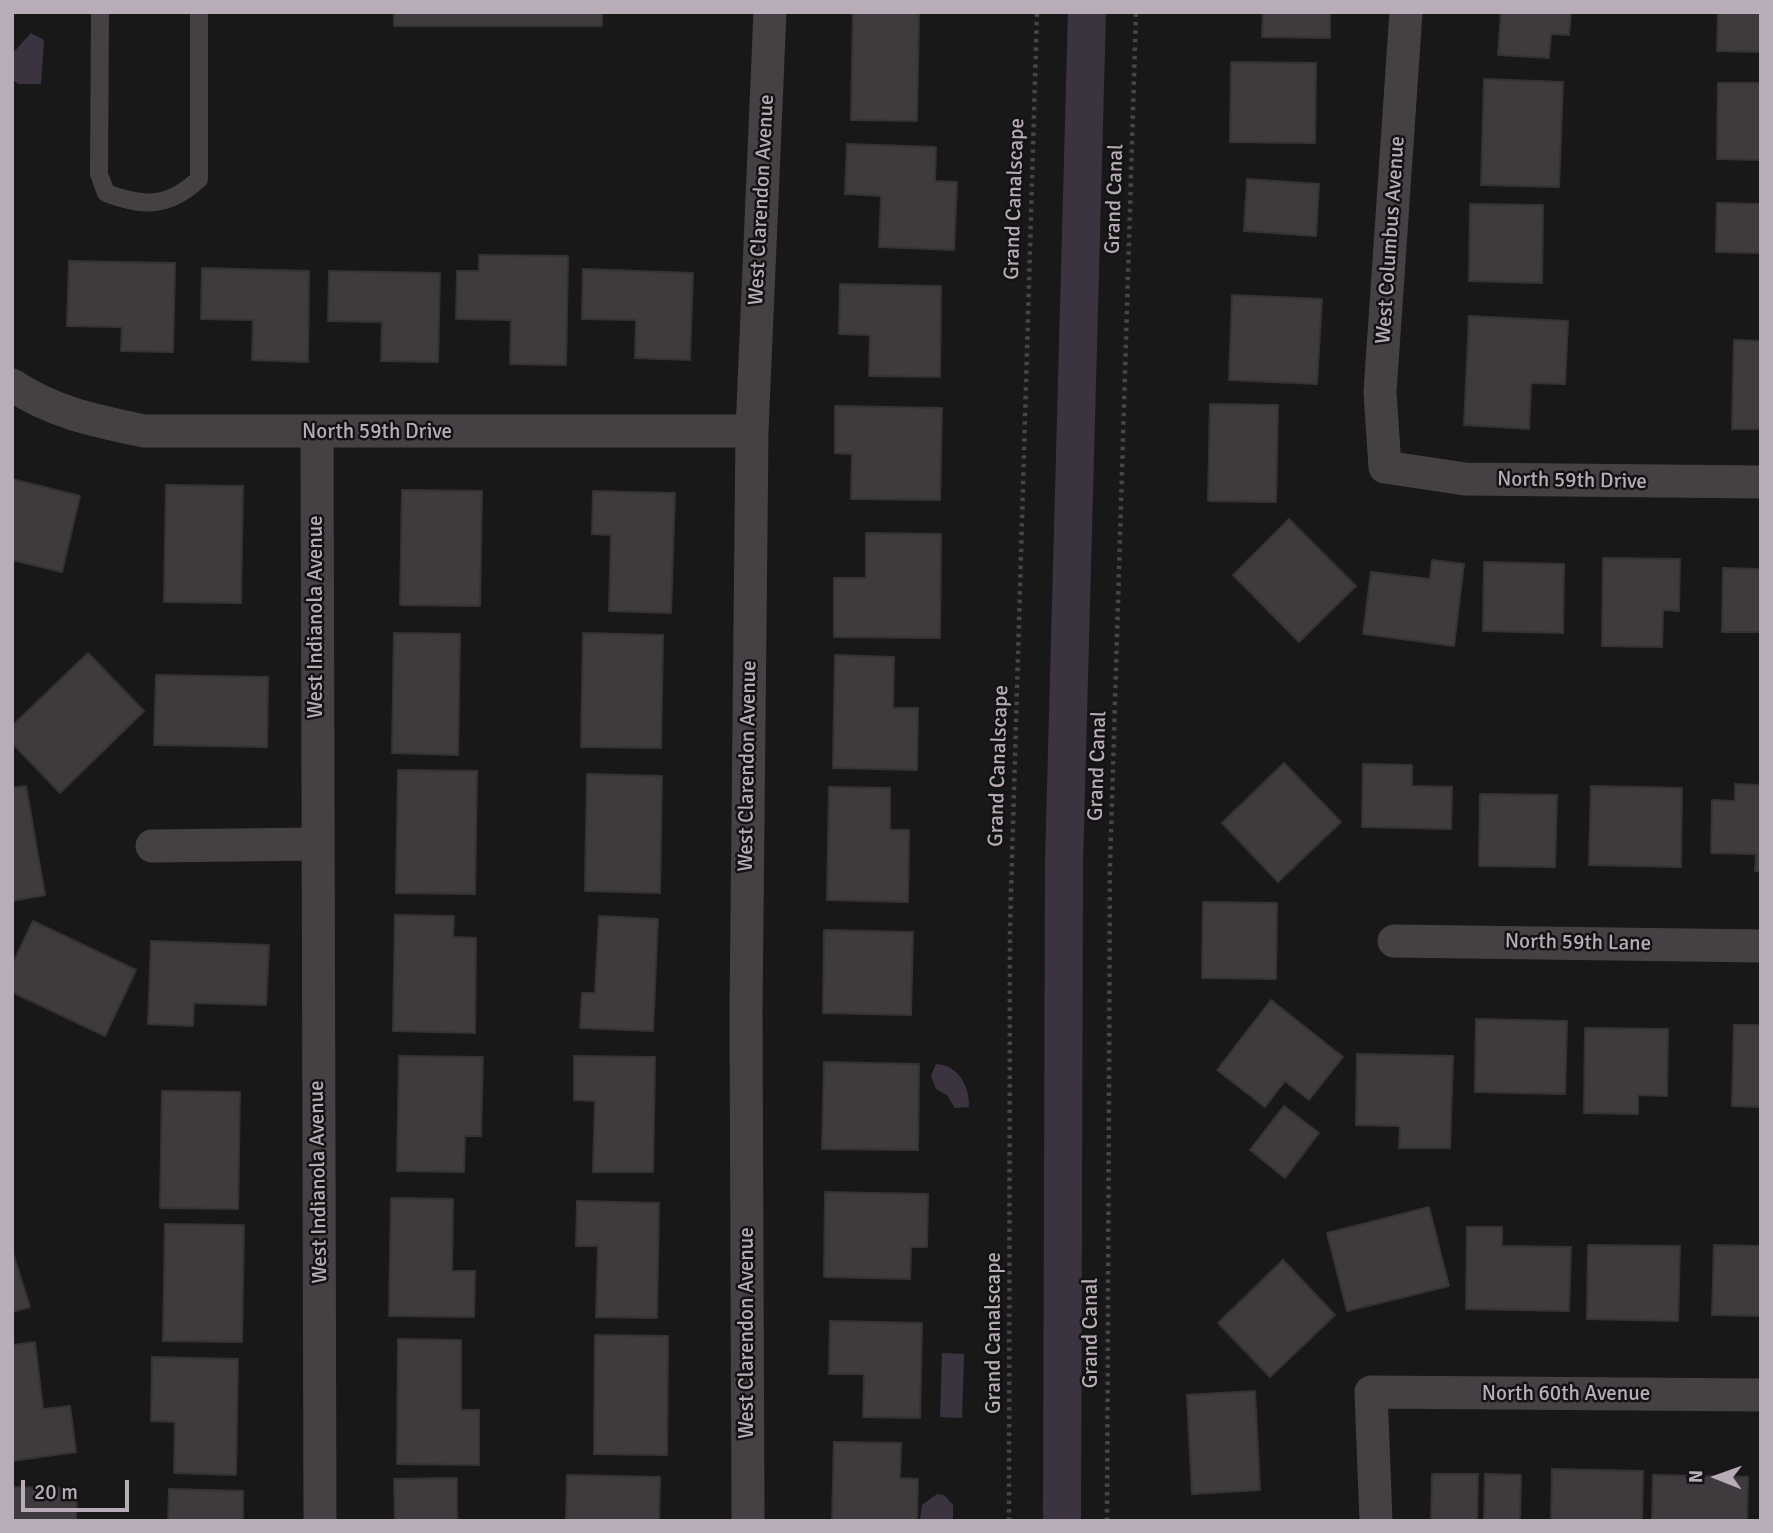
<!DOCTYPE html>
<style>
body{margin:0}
#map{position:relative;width:1773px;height:1533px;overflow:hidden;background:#191819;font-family:Signika,sans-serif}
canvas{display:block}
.frame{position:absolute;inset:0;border:14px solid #b7acb8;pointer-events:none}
.north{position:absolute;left:1682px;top:1442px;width:70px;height:70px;-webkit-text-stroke:5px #141314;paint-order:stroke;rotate:271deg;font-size:19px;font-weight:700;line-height:28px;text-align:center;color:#b7acb8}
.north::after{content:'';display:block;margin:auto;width:24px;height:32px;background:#b7acb8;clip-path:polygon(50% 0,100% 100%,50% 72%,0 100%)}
.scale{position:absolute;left:21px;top:1480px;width:108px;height:32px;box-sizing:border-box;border:4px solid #b7acb8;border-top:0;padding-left:9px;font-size:21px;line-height:24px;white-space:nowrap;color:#b7acb8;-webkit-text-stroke:5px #141314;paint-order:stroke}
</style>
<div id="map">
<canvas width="1773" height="1533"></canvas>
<div class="frame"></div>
<div class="north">N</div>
<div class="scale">20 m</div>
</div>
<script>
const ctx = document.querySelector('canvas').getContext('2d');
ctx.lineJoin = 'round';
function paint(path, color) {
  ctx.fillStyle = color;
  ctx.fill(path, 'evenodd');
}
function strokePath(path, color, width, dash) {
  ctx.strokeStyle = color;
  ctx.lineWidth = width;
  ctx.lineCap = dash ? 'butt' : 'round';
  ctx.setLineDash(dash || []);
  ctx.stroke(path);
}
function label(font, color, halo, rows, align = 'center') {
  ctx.font = font + ' Signika,sans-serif';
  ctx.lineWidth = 5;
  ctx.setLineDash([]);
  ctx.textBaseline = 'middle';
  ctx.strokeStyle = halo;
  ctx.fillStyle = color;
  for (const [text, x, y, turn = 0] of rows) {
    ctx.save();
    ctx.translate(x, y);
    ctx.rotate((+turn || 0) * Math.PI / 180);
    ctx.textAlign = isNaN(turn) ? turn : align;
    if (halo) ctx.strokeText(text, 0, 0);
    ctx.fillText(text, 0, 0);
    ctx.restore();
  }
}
const water = new Path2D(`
 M31,33L44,40L41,84H19L12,80V54Z
 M936,1064C958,1065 970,1086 969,1107L955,1108L947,1095L936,1089L931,1076Z
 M942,1353L964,1354L962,1418L940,1417Z
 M937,1494L944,1495L953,1505V1521L920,1519L922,1505Z`);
const canal = new Path2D(`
 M1062,1521L1064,862L1087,12`);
const building = new Path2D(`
 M394,12H602V26H394Z
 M853,12H919L917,121L851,120Z
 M1263,12H1330V38L1262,37Z
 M1501,12H1571L1569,35L1551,34L1549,58L1498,55Z
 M1718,12H1761V52L1717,51Z
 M1231,62L1316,63L1315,143L1230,142Z
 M1484,79L1563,82L1559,187L1481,185Z
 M1718,83H1761V160L1717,159Z
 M847,144L936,147L935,181L957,182L954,250L879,247L881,196L845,194Z
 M1247,179L1319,184L1316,236L1244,231Z
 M1717,203L1761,204V253L1716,252Z
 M1470,204L1543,205L1542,283L1469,281Z
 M479,255L568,256L566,365L510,364L511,320L456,319L457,271H479Z
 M69,261L175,263L173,352L121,351L122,327L67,326Z
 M202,268L309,271L308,362L252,360L253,320L201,319Z
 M583,269L693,273L690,360L635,358L636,320L582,319Z
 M329,271L440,273L438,362L381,361L382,322L328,321Z
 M840,284L941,286L940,377L869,376L870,335L839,334Z
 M1232,295L1322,299L1317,384L1229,380Z
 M1469,316L1568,321L1565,384L1531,383L1529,429L1464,425Z
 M1734,340L1761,341V429H1732Z
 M1210,404L1278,405L1276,502L1208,501Z
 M835,406L942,408L940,500L851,499L852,454L835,453Z
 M12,479L80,496L62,572L12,560Z
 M166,485L243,486L241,603L164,602Z
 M402,490L482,491L480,606L400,605Z
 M593,491L675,493L671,613L609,611L611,535L592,534Z
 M1289,519L1356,586L1299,642L1233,575Z
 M866,533L941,534L940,638L834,637V578H866Z
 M1603,558L1680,559L1679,611L1663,610L1662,647L1602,646Z
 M1432,560L1464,564L1454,646L1363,634L1371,572L1430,579Z
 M1484,562L1564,564L1563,633L1483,631Z
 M1723,568L1761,569V632H1722Z
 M394,633L460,634L458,755L392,753Z
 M583,633L663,635L661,748L581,747Z
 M88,653L144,711L60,793L12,743V726Z
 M835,655L894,657L893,708H918L917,770L833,768Z
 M156,675L268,677L267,747L154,745Z
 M1284,763L1341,822L1278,882L1222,823Z
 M1363,764L1412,765V786L1452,787L1451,829L1362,827Z
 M398,770L477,771L475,894L396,893Z
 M587,774L662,776L660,893L585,891Z
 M1735,784L1761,785V871H1755L1756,854L1711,853L1712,800L1735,801Z
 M26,786L45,895L12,901V788Z
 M1591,786L1682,788L1681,867L1589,865Z
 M829,787L890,788V830H909L908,902L827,900Z
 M1480,794L1557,795L1555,867L1479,866Z
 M1203,902L1277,903L1276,979L1202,978Z
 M395,915L454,916L453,937L476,938L475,1033L393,1031Z
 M599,916L658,919L653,1031L580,1028L582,993H595Z
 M33,921L136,970L105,1036L12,992V965Z
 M824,930L913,932L911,1015L823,1013Z
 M151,941L269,945L266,1005L194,1003L193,1026L148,1024Z
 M1271,1000L1343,1057L1309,1100L1285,1081L1265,1107L1217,1070Z
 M1476,1019L1567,1021L1565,1094L1475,1092Z
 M1734,1025H1761V1107L1732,1106Z
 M1585,1028L1668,1029L1667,1096L1638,1095V1114L1584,1113Z
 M1357,1054L1453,1056L1450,1148H1399L1400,1126L1356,1125Z
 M399,1056L483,1057L481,1136H465L464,1172L397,1171Z
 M574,1056L655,1057L653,1172H593L595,1101L574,1100Z
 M824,1062L919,1064L918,1150L822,1149Z
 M162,1091L240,1092L238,1209L160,1208Z
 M1284,1106L1319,1133L1285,1178L1250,1150Z
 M825,1192L928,1194L927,1247H911L910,1279L824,1277Z
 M391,1198L453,1199L452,1271H475L474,1317L389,1316Z
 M577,1201L659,1203L657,1318L596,1317L598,1246H576Z
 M1429,1207L1449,1286L1347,1311L1327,1233Z
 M165,1224L244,1225L242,1342L163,1341Z
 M1467,1227H1502V1246L1571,1247L1569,1311L1466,1309Z
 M1588,1245L1680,1246L1678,1321L1587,1319Z
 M1714,1245L1761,1246V1316L1712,1315Z
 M12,1250L30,1307L12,1312Z
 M1283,1260L1335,1315L1270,1377L1218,1323Z
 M830,1321L922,1323L920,1418L863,1417L864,1374H829Z
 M595,1335L668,1336L667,1455L594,1454Z
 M398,1339L461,1340V1410H479V1465L397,1464Z
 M35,1342L43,1409L70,1406L76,1452L12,1461V1345Z
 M152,1357L238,1359L236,1475L174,1473L175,1422L151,1421Z
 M1255,1391L1260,1490L1192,1494L1187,1395Z
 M834,1442L901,1443L900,1478L918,1479L917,1521H832Z
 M1552,1469L1643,1471L1642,1521H1551Z
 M1432,1474H1478L1477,1521H1431Z
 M1485,1474L1521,1475L1520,1521H1484Z
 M567,1475L660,1477L659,1521H566Z
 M1653,1475L1748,1477L1747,1521H1652Z
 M457,1478V1521H395L394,1479Z
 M12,1487L77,1488L76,1521H12Z
 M169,1489L243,1491V1521H168Z`);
const path = new Path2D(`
 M1009,1521L1010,927L1037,12
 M1107,1521L1110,866L1136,12`);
const service = new Path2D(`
 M100,12L99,174L106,193C143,207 168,208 199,179V12`);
const minor = new Path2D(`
 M1406,12L1380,392L1385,467L1465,479L1761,482
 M12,385C54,413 96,421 144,431H752
 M317,432L320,1521
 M152,846L316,844
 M1394,941L1761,946
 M748,1521L746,1012L752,431L770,12
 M1376,1521L1371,1392L1761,1395`);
const streetNames = [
 ["Grand Canalscape",1015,199,-88],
 ["Grand Canal",1115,199,-88],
 ["West Clarendon Avenue",762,200,-87],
 ["West Columbus Avenue",1391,240,-86],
 ["North 59th Drive",377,432],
 ["North 59th Drive",1572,481,1],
 ["West Indianola Avenue",316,617,-90],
 ["West Clarendon Avenue",748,766,-89],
 ["Grand Canalscape",999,766,-88],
 ["Grand Canal",1098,766,-88],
 ["North 59th Lane",1578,943,1],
 ["West Indianola Avenue",319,1182,-91],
 ["West Clarendon Avenue",747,1333,-90],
 ["Grand Canalscape",994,1333,-90],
 ["Grand Canal",1091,1333,-90],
 ["North 60th Avenue",1566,1394]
];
paint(water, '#3c3341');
strokePath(canal, '#3c3341', 38);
paint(building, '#3e3a3e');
strokePath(building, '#353234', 2);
strokePath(path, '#4a434a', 4.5, [3.5, 5]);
strokePath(service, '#454044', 18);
strokePath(minor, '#454044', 33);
label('21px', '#b7acb8', '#141314', streetNames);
</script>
